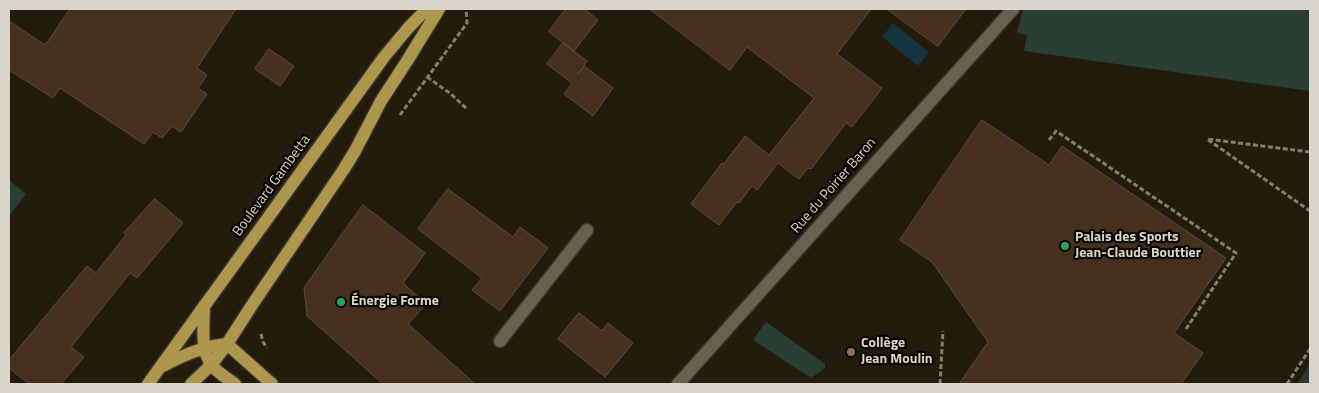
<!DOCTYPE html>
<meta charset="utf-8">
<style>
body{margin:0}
#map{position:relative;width:1319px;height:393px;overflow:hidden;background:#231c0c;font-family:"Titillium Web",sans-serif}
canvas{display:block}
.frame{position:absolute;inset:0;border:10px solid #d9d5cb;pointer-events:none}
</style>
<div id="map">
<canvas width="1319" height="393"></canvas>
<div class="frame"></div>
</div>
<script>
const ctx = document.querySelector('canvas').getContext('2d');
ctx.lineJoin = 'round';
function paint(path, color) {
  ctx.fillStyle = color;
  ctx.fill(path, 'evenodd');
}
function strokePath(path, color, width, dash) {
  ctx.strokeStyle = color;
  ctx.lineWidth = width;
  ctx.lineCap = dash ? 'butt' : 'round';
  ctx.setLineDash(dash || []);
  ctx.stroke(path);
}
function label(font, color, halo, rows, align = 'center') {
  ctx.font = font + ' "Titillium Web",sans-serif';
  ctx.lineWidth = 4.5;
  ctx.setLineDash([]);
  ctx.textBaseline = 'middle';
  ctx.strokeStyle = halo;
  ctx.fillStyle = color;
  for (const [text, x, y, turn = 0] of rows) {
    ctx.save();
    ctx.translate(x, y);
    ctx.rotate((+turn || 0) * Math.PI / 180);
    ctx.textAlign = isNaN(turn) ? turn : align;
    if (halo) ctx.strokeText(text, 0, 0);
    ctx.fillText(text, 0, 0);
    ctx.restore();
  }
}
const green = new Path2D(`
 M1023,9H1310V91L1024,51L1027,35L1017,33Z
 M9,180L26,194L9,216Z
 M766,322L825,364V368L811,378L753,340Z
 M1310,364V384H1297Z`);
const water = new Path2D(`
 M893,23L929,52L918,66L882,37Z`);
const building = new Path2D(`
 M70,9H236L197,68L207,75L198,88L207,94L181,132L172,126L162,138L153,132L144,144L60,88L53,98L9,70V21L45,45Z
 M566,9H584L598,20L574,51L549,32Z
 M650,9H871L837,54L882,88L852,127L846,123L811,169L808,168L799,179L778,163L757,190L752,186L739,203L737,202L719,225L691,204L722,163L723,165L745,136L769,155L814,98L747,47L730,70Z
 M887,9H966L938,46Z
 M563,43L587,61L578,74L584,66L613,88L593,116L564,94L572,83L547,64Z
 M269,49L294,66L280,86L255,69Z
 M982,120L1049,165L1062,146L1226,258L1174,333L1203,353L1181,384H959L988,342L932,262L900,240Z
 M448,189L513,237L520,227L548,248L500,311L472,290L482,278L418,229Z
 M155,199L183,223L137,278L130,273L71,347L84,357L61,384H29L9,368V360L87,266L96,273L126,235L124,233Z
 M363,205L425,253L403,283L426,304L408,324L475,384H383L307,316L304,288Z
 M579,313L602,331L608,323L633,343L605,377L558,339Z`);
const path = new Path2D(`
 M427,77L451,94L467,109
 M400,115L467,23L466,9
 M1049,140L1056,131L1236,253L1186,329
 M1310,152L1207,139L1310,211
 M261,334L263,342L267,348
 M940,384L943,331
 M1287,384L1310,349`);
const minor = new Path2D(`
 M500,341L587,230
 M678,384L1013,9`);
const major = new Path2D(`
 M204,306C204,322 200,350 211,364C216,372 227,378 235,384
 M163,366C183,355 205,346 227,344L272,384
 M148,384L384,57L409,27L427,9
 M191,384L211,365L227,344L252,305L344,169L355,151L381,101L407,61L439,9`);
const markers = [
 [1065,246,5,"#2e9e5b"],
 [341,302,5,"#2e9e5b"],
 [851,352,5,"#8d6e63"]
];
const streetNames = [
 ["Boulevard Gambetta",272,186,-54],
 ["Rue du Poirier Baron",834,186,-49]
];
const poiNames = [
 ["Palais des Sports",1075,238],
 ["Jean-Claude Bouttier",1075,254],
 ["Énergie Forme",351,302],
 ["Collège",861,344],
 ["Jean Moulin",861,360]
];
paint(green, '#293e33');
paint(water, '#133340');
paint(building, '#462f1d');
strokePath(building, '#5b4b3f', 1);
strokePath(minor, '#39342d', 15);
strokePath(major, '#39342d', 15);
strokePath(path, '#837d70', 3, [5, 2.5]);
strokePath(minor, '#696150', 12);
strokePath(major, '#ae964d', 12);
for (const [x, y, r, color] of markers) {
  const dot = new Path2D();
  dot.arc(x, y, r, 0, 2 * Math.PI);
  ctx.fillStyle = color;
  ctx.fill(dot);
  strokePath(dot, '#090703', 2);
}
label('14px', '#d9d5cb', '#090703', streetNames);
label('bold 14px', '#d9d5cb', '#090703', poiNames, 'left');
</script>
